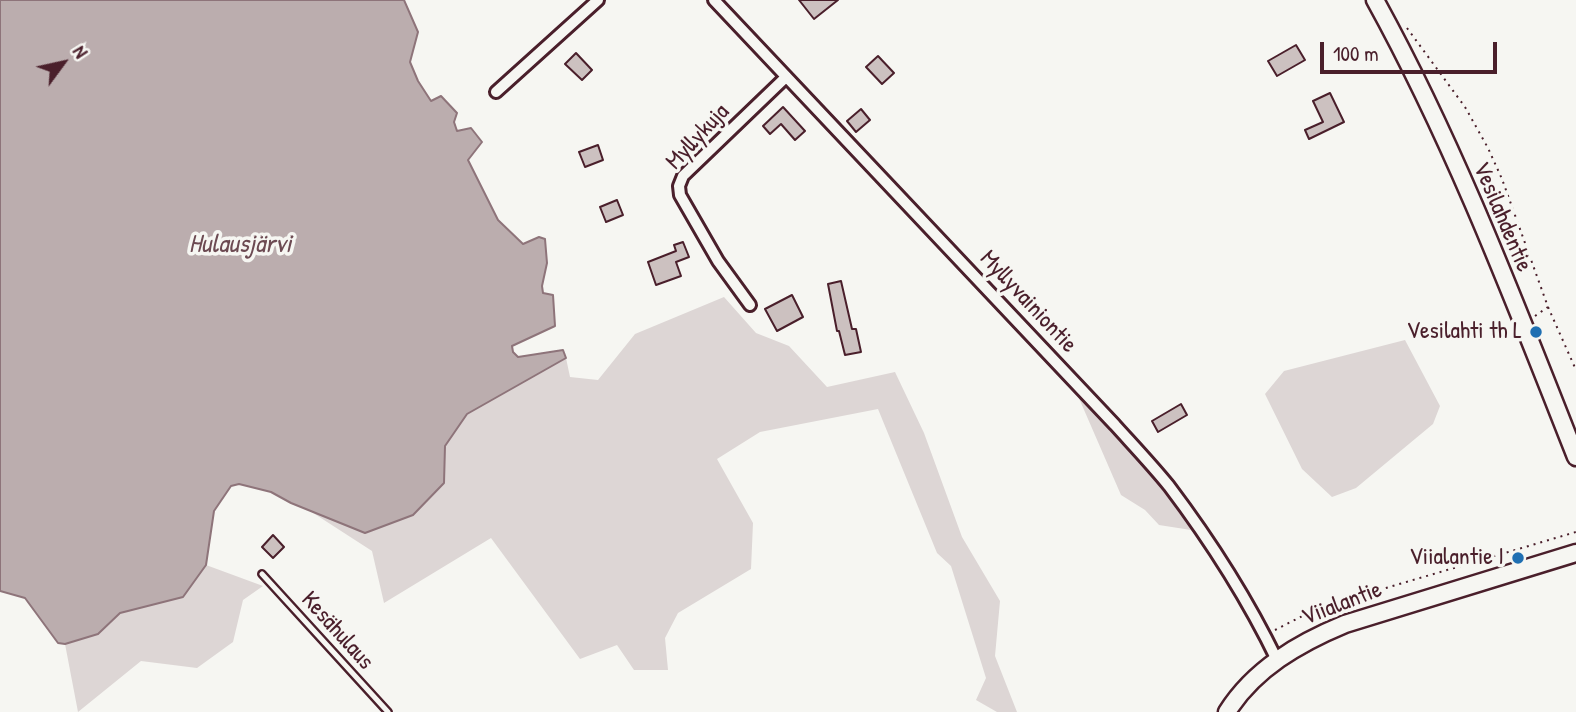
<!DOCTYPE html>
<meta charset="utf-8">
<style>
body{margin:0}
#map{position:relative;width:1576px;height:712px;overflow:hidden;background:#f6f6f2;font-family:"Patrick Hand",sans-serif}
canvas{display:block}
.north{position:absolute;left:28px;top:28px;width:70px;height:70px;-webkit-text-stroke:5px #f6f6f2;paint-order:stroke;rotate:57deg;font-size:19px;font-weight:700;line-height:28px;text-align:center;color:#4a1f2b}
.north::after{content:'';display:block;margin:auto;width:24px;height:32px;background:#4a1f2b;clip-path:polygon(50% 0,100% 100%,50% 72%,0 100%)}
.scale{position:absolute;left:1320px;top:42px;width:177px;height:32px;box-sizing:border-box;border:4px solid #4a1f2b;border-top:0;padding-left:9px;font-size:21px;line-height:24px;white-space:nowrap;color:#4a1f2b;-webkit-text-stroke:5px #f6f6f2;paint-order:stroke}
</style>
<div id="map">
<canvas width="1576" height="712"></canvas>
<div class="north">N</div>
<div class="scale">100 m</div>
</div>
<script>
const ctx = document.querySelector('canvas').getContext('2d');
ctx.lineJoin = 'round';
function paint(path, color) {
  ctx.fillStyle = color;
  ctx.fill(path, 'evenodd');
}
function strokePath(path, color, width, dash) {
  ctx.strokeStyle = color;
  ctx.lineWidth = width;
  ctx.lineCap = dash ? 'butt' : 'round';
  ctx.setLineDash(dash || []);
  ctx.stroke(path);
}
function label(font, color, halo, rows, align = 'center') {
  ctx.font = font + ' "Patrick Hand",sans-serif';
  ctx.lineWidth = 7;
  ctx.setLineDash([]);
  ctx.textBaseline = 'middle';
  ctx.strokeStyle = halo;
  ctx.fillStyle = color;
  for (const [text, x, y, turn = 0] of rows) {
    ctx.save();
    ctx.translate(x, y);
    ctx.rotate((+turn || 0) * Math.PI / 180);
    ctx.textAlign = isNaN(turn) ? turn : align;
    if (halo) ctx.strokeText(text, 0, 0);
    ctx.fillText(text, 0, 0);
    ctx.restore();
  }
}
const green = new Path2D(`
 M724,297L756,333L789,346L827,387L895,372L924,433L962,537L1000,601L995,656L1017,712H997L976,700L986,678L951,566L937,553L878,409L760,432L717,459L753,523L751,569L678,613L665,638L668,670H634L617,645L580,659L491,538L384,603L372,551L307,509L365,533L444,483L445,446L467,414L566,358L570,377L598,380L635,334Z
 M1405,340L1440,406L1433,424L1356,488L1332,497L1302,469L1265,394L1284,371Z
 M1078,396C1121,436 1158,481 1191,530L1159,525L1145,510L1121,495Z
 M206,565L263,586L243,600L233,642L197,668L141,661L78,712L65,644L98,634L120,613L183,597Z`);
const water = new Path2D(`
 M0,0H404L418,32L410,62L418,81L431,101L441,96L457,113L454,122L457,131L471,128L482,142L468,160L498,220L523,244L539,237L545,239L547,263L542,286L543,293L553,295L555,326L512,346L513,352L518,357L563,350L566,358L467,414L445,446L444,483L413,515L365,533L291,503L271,492L239,484L231,486L214,511L206,565L183,597L120,613L98,634L65,644L58,643L25,598L0,591Z`);
const building = new Path2D(`
 M799,0H838L814,19Z
 M1296,45L1305,60L1277,76L1268,61Z
 M576,53L592,70L582,80L565,64Z
 M878,56L894,73L882,84L866,67Z
 M1330,93L1344,122L1309,139L1305,130L1323,122L1313,101Z
 M783,107L805,131L795,140L781,124L770,134L763,126Z
 M861,109L870,120L856,132L847,121Z
 M598,145L603,160L585,167L579,152Z
 M617,200L623,215L606,222L600,207Z
 M683,242L689,257L676,262L681,276L656,285L648,262L676,251L674,245Z
 M841,281L852,329H856L861,352L845,355L839,331H837L828,284Z
 M792,295L803,317L777,331L765,309Z
 M1181,404L1187,415L1158,432L1152,421Z
 M273,535L284,547L273,558L262,547Z`);
const path = new Path2D(`
 M1407,28L1465,107L1488,148L1502,179L1548,307L1576,370
 M1535,316L1548,307
 M1275,630L1318,608L1576,532`);
const service = new Path2D(`
 M262,574L388,712`);
const minor = new Path2D(`
 M714,0L1115,425C1133,445 1152,465 1169,486C1209,539 1248,600 1277,660
 M496,92L598,0
 M750,305L718,261L680,195L679,186L683,176L786,77`);
const secondary = new Path2D(`
 M1375,0C1455,145 1515,303 1576,457
 M1227,712C1254,669 1299,643 1345,624L1576,553`);
const markers = [
 [1536,332,7,"#1f6fb2"],
 [1518,558,7,"#1f6fb2"]
];
const streetNames = [
 ["Myllykuja",698,137,-47],
 ["Vesilahdentie",1502,217,67],
 ["Myllyvainiontie",1028,302,47],
 ["Viialantie",1342,604,-21],
 ["Kesähulaus",337,631,48]
];
const poiNames = [
 ["Vesilahti th L",1522,332],
 ["Viialantie I",1504,558]
];
const waterNames = [
 ["Hulausjärvi",240,245]
];
paint(green, '#ddd6d5');
paint(water, '#bbadae');
strokePath(water, '#8e747a', 2);
paint(building, '#ccc1c0');
strokePath(building, '#4a1f2b', 2);
strokePath(service, '#4a1f2b', 10);
strokePath(minor, '#4a1f2b', 16);
strokePath(secondary, '#4a1f2b', 21);
strokePath(path, '#4a1f2b', 2, [2, 5]);
strokePath(service, '#f6f6f2', 5);
strokePath(minor, '#f6f6f2', 10);
strokePath(secondary, '#f6f6f2', 16);
for (const [x, y, r, color] of markers) {
  const dot = new Path2D();
  dot.arc(x, y, r, 0, 2 * Math.PI);
  ctx.fillStyle = color;
  ctx.fill(dot);
  strokePath(dot, '#f6f6f2', 2.5);
}
label('24px', '#4a1f2b', '#f6f6f2', streetNames);
label('24px', '#4a1f2b', '#f6f6f2', poiNames, 'right');
label('italic 26px', '#6c4a52', '#f6f6f2', waterNames);
</script>
